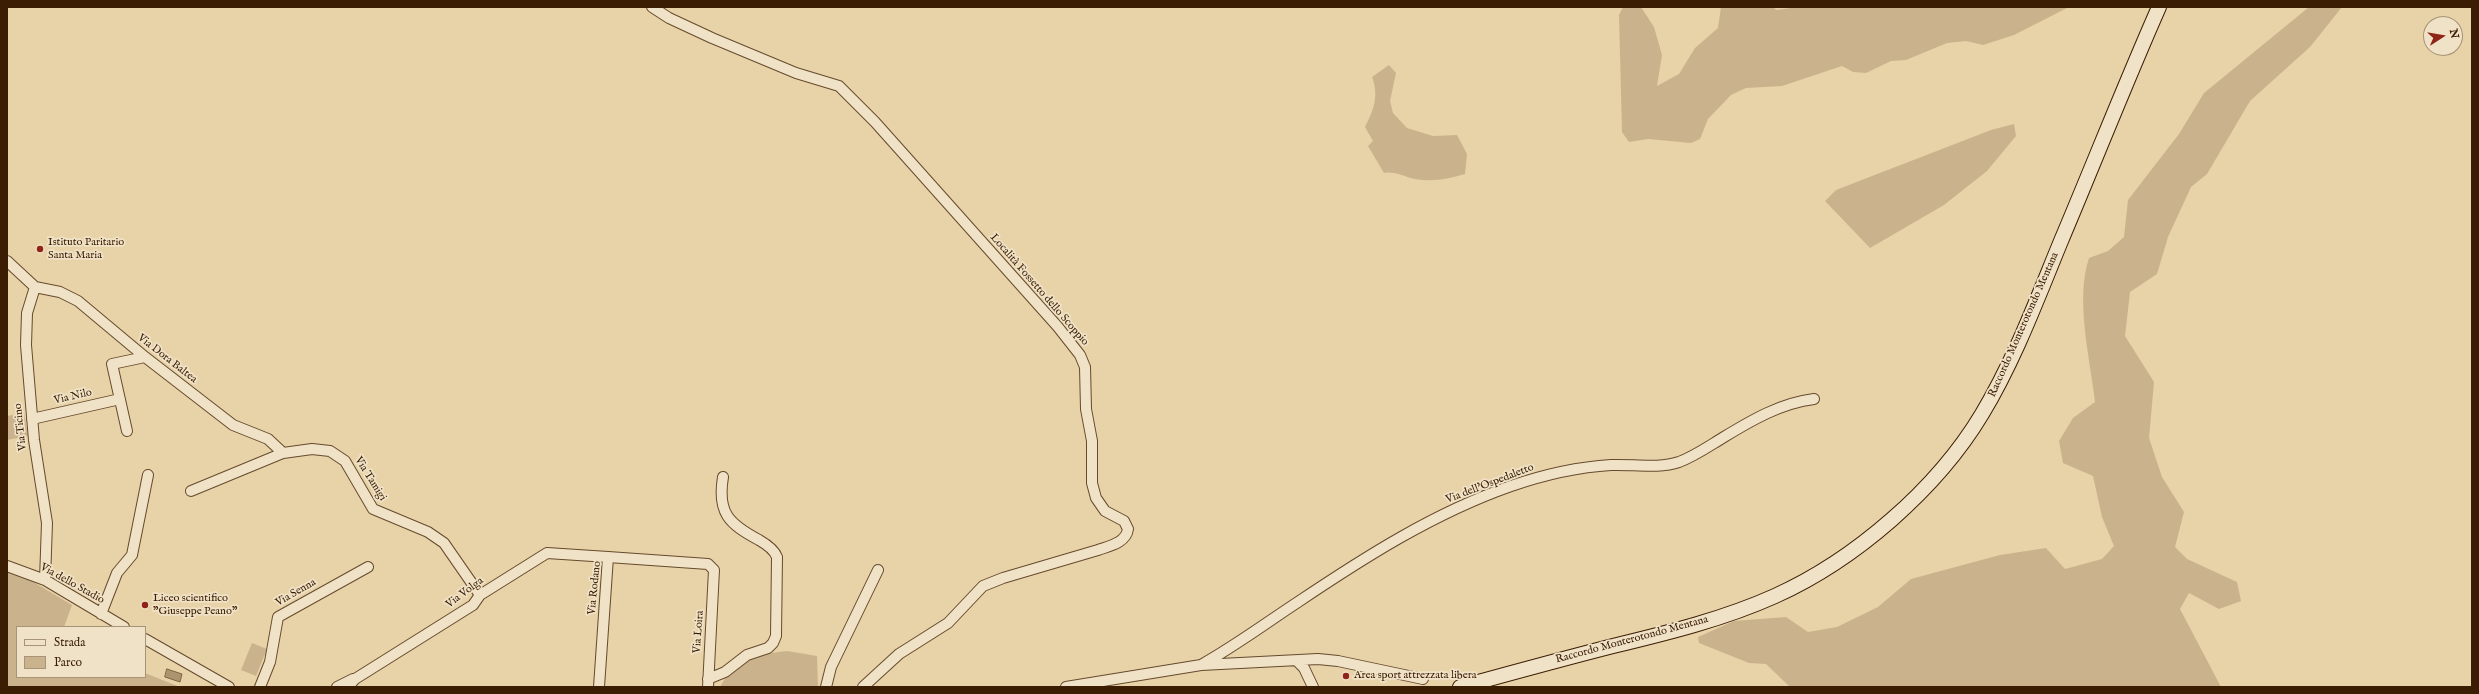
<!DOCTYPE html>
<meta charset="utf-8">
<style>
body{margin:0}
#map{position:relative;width:2479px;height:694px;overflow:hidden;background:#e8d2a8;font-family:"IM FELL English",serif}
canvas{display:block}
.frame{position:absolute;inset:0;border:8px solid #3a1d03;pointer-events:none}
.legend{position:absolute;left:16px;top:626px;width:130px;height:52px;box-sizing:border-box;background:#f0e2c6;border:1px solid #a79378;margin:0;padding:5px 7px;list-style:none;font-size:12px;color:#3a1d03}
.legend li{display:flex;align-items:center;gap:8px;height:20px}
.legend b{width:20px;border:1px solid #a79378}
.north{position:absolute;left:2423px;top:16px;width:40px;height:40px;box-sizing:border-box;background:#f0e2c6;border:1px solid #a79378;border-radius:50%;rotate:78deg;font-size:11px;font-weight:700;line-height:16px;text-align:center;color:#3a1d03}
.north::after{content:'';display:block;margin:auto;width:14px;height:18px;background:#8f2418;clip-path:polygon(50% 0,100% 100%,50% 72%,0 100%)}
</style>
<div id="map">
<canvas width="2479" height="694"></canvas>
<div class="frame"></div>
<ul class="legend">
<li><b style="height:5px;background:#f0e2c6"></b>Strada</li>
<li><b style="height:11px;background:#cab38c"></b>Parco</li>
</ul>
<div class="north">N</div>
</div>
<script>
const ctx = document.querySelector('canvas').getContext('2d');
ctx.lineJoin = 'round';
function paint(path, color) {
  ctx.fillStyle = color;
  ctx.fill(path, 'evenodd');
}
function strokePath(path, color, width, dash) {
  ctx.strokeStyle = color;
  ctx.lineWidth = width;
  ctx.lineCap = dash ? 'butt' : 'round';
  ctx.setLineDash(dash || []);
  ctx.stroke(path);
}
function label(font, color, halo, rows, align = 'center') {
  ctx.font = font + ' "IM FELL English",serif';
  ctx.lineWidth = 3.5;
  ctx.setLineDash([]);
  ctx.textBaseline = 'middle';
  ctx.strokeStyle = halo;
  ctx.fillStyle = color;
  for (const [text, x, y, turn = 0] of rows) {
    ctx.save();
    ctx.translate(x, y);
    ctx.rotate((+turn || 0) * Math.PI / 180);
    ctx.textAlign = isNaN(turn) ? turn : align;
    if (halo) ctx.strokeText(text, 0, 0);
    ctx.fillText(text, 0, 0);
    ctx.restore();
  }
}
const green = new Path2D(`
 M1623,7H1641L1654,27L1662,55L1657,86L1679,74L1695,48L1718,28L1721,7H1772L1777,10L1797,7H2069L2014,35L1983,45L1966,41L1947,43L1906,60L1891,61L1866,73L1853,72L1842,66L1782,86L1746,88L1731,95L1708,119L1700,139L1691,143L1648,139L1629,142L1622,132L1619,15Z
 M2309,7H2342L2310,47L2250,101L2207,174L2191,187L2168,237L2157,274L2130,292L2125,336L2154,382L2149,438L2162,477L2184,512L2175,547L2187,559L2237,582L2241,601L2219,609L2189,593L2180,609L2221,687H1790L1766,664L1749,663L1699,643L1698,637L1734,621L1786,617L1808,632L1837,627L1878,607L1911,579L2000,555L2046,548L2065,569L2102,559L2114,546L2102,517L2093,476L2063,463L2059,441L2073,418L2095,402C2090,358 2075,299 2089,258L2108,251L2124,237L2128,200L2179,134L2204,93Z
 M1389,65L1396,73L1390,101L1393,113L1407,128L1433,136L1457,135L1467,154L1465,174C1448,179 1433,182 1415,179C1404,177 1395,171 1384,173L1368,146L1373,141L1365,127C1374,110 1379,95 1372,77Z
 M2014,124L2016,136L1987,171L1944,205L1870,248L1825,201L1836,190L1991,130Z
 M24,413L28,436L7,440V416Z
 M15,571L72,605L64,627H17V677H145V673L180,687H7V573Z
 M252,643L267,649L256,676L241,670Z
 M787,651L817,656L818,687H720L727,675L755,655Z`);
const water = new Path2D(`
 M167,669L182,674L180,682L165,677Z`);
const minor = new Path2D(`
 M652,7L669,18L712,38L796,73L839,86L875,122L1058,327L1080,355L1085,367L1086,409L1092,441V483L1096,498L1105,511L1124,521L1128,529C1126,543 1109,546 1098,550L1003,578L983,586L948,623L899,654L863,687
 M7,261L35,287L27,313L26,345L34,440L47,523L45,580
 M35,287L60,292L78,301L145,357L233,425L268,439L283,453
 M32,419L120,399
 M127,431L112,364L145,357
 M191,491L283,453L312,449L330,451L345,461L373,509L428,532L444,543L480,595
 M7,566L45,580L124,627
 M101,614L117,573L132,555L148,475
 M145,639L229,687
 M1297,661L1304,668L1313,687
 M1201,665C1235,646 1266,623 1298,602C1365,557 1434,513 1511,486C1543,475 1577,467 1611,465C1633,464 1658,469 1679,462C1695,456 1709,446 1724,437C1752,420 1781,403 1814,399
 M708,679L725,672L747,655L768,648L773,643L776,636L777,557C774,549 766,544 759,540C729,524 717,513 723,477
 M260,687L270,662L278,617L368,567
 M337,687L353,679
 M348,687L355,679L473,605L480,595L547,553L608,557
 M599,687L608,557L708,564L714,570L708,687
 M826,687L831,667L878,570
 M1066,687L1201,665L1318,659L1338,661L1423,679`);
const secondary = new Path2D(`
 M1460,687C1511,673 1562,659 1613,646C1667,633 1724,619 1775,596C1855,560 1937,489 1982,414C2015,359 2037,299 2061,241C2094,163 2125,84 2159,7`);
const markers = [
 [40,249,4,"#8f2418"],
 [145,605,4,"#8f2418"],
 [1346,676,4,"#8f2418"]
];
const poiNames = [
 ["Istituto Paritario",48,243],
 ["Santa Maria",48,256],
 ["Liceo scientifico",153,599],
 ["\"Giuseppe Peano\"",153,612],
 ["Area sport attrezzata libera",1354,676]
];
const streetNames = [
 ["Località Fossetto dello Scoppio",1039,290,49],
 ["Raccordo Monterotondo Mentana",2024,325,-66],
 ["Via Dora Baltea",167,359,38],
 ["Via Nilo",73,397,-13],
 ["Via Ticino",21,427,-96],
 ["Via Tamigi",370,479,58],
 ["Via dell'Ospedaletto",1490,484,-21],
 ["Via dello Stadio",72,584,29],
 ["Via Rodano",595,588,-84],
 ["Via Senna",296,593,-30],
 ["Via Volga",465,593,-37],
 ["Via Loira",699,632,-86],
 ["Raccordo Monterotondo Mentana",1632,640,-15]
];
paint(green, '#cab38c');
paint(water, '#ad9470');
strokePath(water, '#7f6444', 1);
strokePath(minor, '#664a2c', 12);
strokePath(secondary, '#3a1d03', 16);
strokePath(minor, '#f0e2c6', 10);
strokePath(secondary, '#f0e2c6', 14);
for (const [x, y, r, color] of markers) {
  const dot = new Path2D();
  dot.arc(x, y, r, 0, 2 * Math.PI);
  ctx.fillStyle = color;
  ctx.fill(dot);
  strokePath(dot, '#f0e2c6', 1.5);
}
label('11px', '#3a1d03', '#f0e2c6', poiNames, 'left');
label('11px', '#3a1d03', '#f0e2c6', streetNames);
</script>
